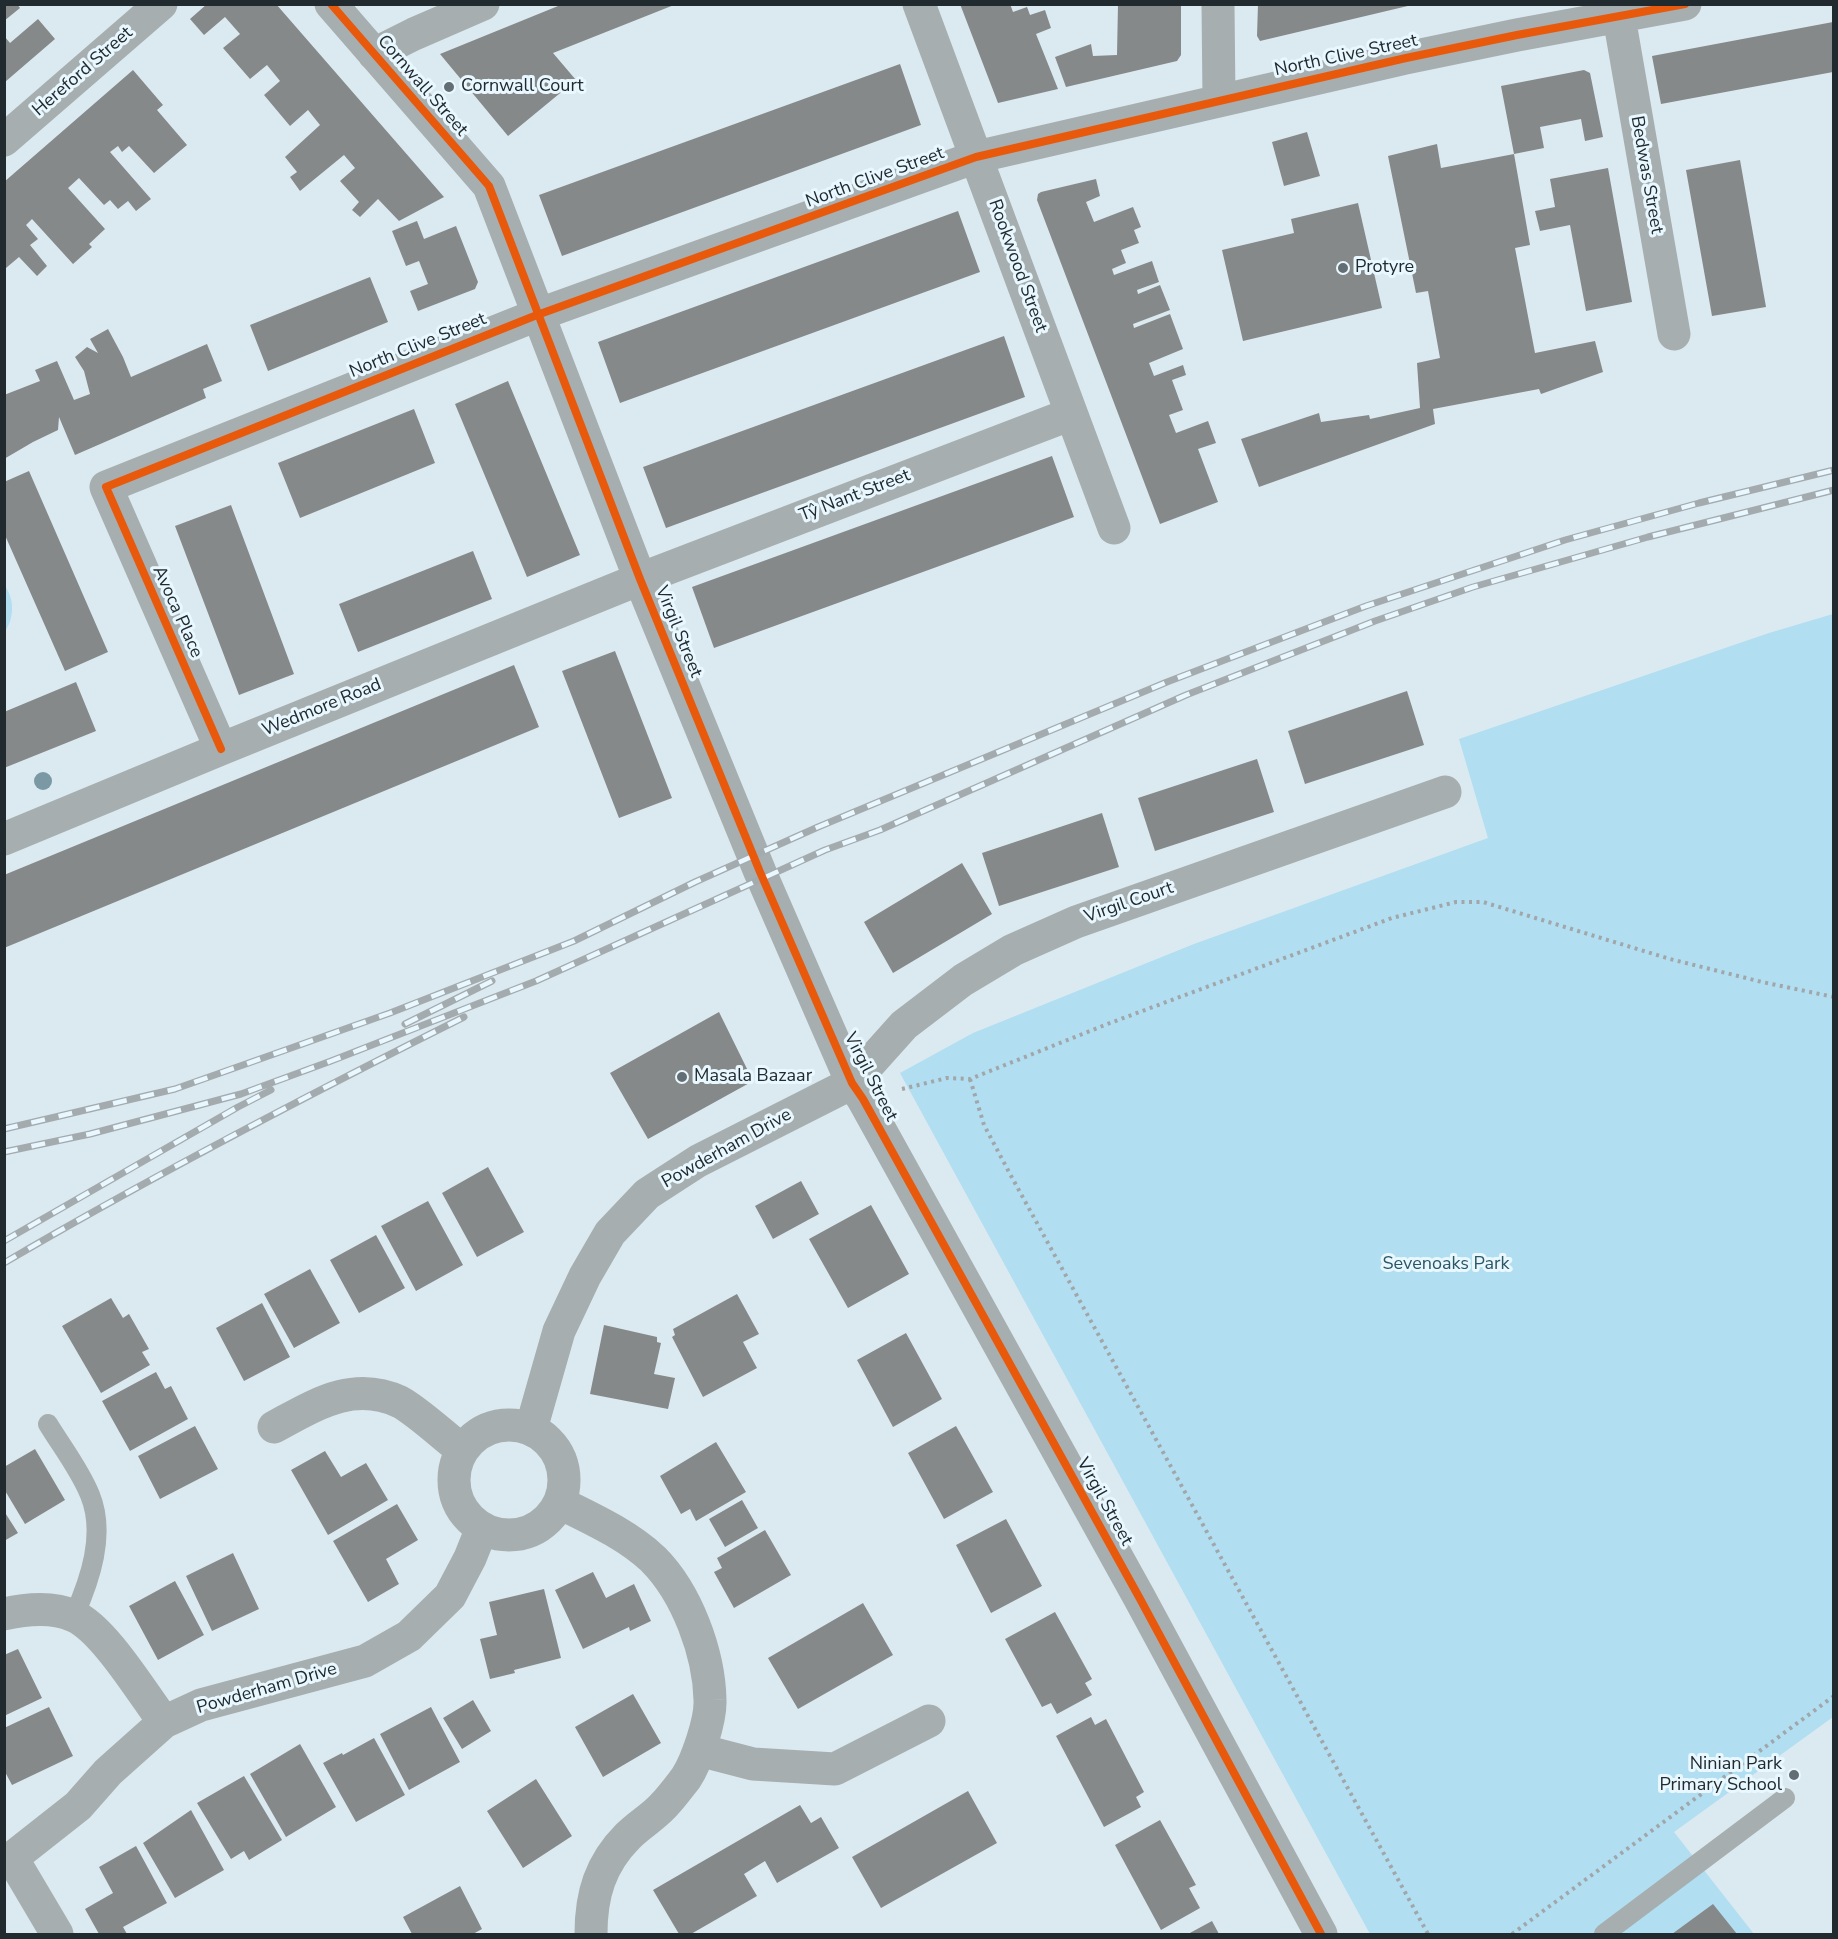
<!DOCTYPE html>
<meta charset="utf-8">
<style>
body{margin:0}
#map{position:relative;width:1838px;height:1939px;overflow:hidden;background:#dbeaf0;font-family:"Nunito Sans",sans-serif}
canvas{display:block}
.frame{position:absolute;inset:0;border:6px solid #212b2f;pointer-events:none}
</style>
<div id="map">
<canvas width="1838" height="1939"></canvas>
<div class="frame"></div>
</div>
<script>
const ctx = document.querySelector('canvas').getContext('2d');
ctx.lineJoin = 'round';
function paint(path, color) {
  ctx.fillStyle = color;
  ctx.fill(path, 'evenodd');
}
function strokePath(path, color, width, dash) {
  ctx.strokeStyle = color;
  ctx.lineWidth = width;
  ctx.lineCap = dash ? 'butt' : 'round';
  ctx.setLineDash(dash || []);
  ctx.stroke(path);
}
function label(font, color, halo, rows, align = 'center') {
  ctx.font = font + ' "Nunito Sans",sans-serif';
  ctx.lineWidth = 6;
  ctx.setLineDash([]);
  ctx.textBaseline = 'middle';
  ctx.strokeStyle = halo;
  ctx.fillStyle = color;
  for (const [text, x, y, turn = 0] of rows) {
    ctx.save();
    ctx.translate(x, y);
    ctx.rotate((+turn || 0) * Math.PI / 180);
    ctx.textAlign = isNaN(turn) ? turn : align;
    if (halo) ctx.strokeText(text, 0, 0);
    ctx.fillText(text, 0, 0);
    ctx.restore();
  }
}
const green = new Path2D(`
 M5,586C15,600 14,618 5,632Z
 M1833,614V1717L1674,1832L1754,1934H1370L900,1073L973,1033L1194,944L1488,838L1459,739L1769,633Z`);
const building = new Path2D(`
 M4,4H17L20,8L4,21Z
 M207,4H276L444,197L399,221L378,199L360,217L352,210L359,202L340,181L355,168L344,155L300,191L290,177L297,172L285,157L320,125L308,110L290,126L264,95L280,81L267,65L250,79L223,48L240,34L225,17L204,35L190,19Z
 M563,4L674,5L553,53L576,80L508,136L440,54Z
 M960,4H1010L1013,12L1027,7L1030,15L1045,10L1051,28L1036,34L1058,89L998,103Z
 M1118,4H1181V55L1177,61L1066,87L1055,57L1091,44L1093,56L1117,55Z
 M1258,4H1412V5L1260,41L1257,36Z
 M38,19L55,39L5,82V37L10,43Z
 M1833,22V72L1661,104L1652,56Z
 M900,64L921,125L562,256L539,195Z
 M133,70L163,105L157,110L187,145L154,173L129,146L122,152L118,146L110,152L151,199L136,211L128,201L118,209L110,200L104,205L79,178L68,188L105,229L89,244L92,247L73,264L32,219L26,225L38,239L30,245L47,266L37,276L19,257L6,268L4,182Z
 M1584,70L1590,73L1603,137L1585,141L1581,119L1540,127L1544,148L1514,154L1501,86Z
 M1307,132L1320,176L1284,186L1272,142Z
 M1437,144L1441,168L1514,154L1530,245L1515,248L1535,353L1595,341L1603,372L1541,394L1539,389L1433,409L1435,424L1259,487L1241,439L1319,413L1321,422L1369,415L1370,419L1420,408L1417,363L1440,358L1428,291L1416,293L1388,156Z
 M1740,160L1766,307L1712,316L1686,170Z
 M1608,168L1632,302L1586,311L1570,225L1540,231L1535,211L1555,207L1550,179Z
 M1096,179L1100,196L1086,202L1094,222L1133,207L1141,227L1134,230L1139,243L1121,250L1126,263L1112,269L1114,275L1152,261L1159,282L1137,290L1138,294L1160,285L1170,310L1133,324L1134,328L1170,314L1183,349L1149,363L1154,376L1183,365L1186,375L1172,380L1183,410L1169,415L1176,433L1208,421L1216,443L1198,449L1218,502L1160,524L1037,200L1038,194L1041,192Z
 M1358,203L1382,308L1243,341L1222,250L1294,233L1291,219Z
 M958,211L980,272L620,403L598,342Z
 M417,221L424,239L456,226L478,282L475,289L418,311L410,291L428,284L419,261L406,266L392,231Z
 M370,277L388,322L268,371L250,325Z
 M108,329L123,357L131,377L207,344L222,381L203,389L206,398L75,455L59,417L58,430L33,442L4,459V395L40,381L35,370L57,361L74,400L90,394L84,371L75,357L87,347L98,353L90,339Z
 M1004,336L1025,397L666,528L643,467Z
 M508,381L580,555L527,577L455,404Z
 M414,409L435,463L300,518L278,463Z
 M1052,456L1074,517L714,648L692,587Z
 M29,471L108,652L65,671L4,533V482Z
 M231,505L294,674L239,695L175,526Z
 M473,551L492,599L358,652L339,604Z
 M615,651L672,798L619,818L562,671Z
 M514,665L539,727L4,948V875Z
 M76,682L96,731L4,768V712Z
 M1407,691L1424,745L1305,784L1288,731Z
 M1257,759L1274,812L1155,851L1138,798Z
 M1102,813L1119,867L999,906L982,853Z
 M962,863L992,914L893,973L864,922Z
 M719,1012L753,1081L648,1139L610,1073Z
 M488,1167L524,1232L477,1257L442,1193Z
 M801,1181L819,1214L773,1239L755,1206Z
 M428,1201L463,1265L416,1291L381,1226Z
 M871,1205L909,1274L848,1308L809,1239Z
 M376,1235L405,1288L359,1313L330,1260Z
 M310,1269L340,1323L294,1348L264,1294Z
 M737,1294L759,1334L743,1342L757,1368L703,1397L672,1337L675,1335L673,1329Z
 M111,1298L123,1318L129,1314L149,1349L142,1352L150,1365L101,1393L62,1326Z
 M262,1303L290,1357L244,1381L216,1328Z
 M604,1325L657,1337V1342L661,1343L654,1374L675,1378L668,1409L590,1394Z
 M906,1333L942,1399L893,1427L857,1360Z
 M156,1372L165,1389L171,1386L188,1419L130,1451L102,1401Z
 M195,1426L218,1469L160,1499L138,1456Z
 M956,1426L993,1492L944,1519L908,1453Z
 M716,1442L746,1492L696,1521L690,1509L681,1514L660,1476Z
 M35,1449L65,1500L25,1524L4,1489V1467Z
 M325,1451L341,1477L366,1463L388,1500L328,1535L291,1470Z
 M742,1500L758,1528L725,1547L709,1519Z
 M397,1504L418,1540L386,1559L399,1584L368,1602L333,1541Z
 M4,1511L18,1533L4,1541Z
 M1006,1519L1042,1586L991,1613L956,1545Z
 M765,1530L791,1575L734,1608L714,1572L722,1568L717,1558Z
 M233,1553L259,1609L212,1631L186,1576Z
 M593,1572L606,1598L634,1584L651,1621L630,1631L629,1627L583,1649L555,1590Z
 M175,1581L204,1635L158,1660L129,1606Z
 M544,1589L561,1658L514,1670L515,1673L490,1679L480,1639L497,1635L489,1602Z
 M863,1603L893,1655L798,1709L768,1658Z
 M1055,1612L1092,1679L1085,1683L1092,1695L1057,1714L1051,1703L1042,1707L1005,1639Z
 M18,1649L42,1698L4,1716V1655Z
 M633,1694L661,1743L603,1777L575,1727Z
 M473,1700L491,1731L462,1749L443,1718Z
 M49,1707L73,1756L12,1785L4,1770V1728Z
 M431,1707L460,1762L409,1790L380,1734Z
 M1091,1717L1095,1725L1106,1719L1144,1792L1136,1797L1141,1807L1104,1827L1056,1736Z
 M374,1738L405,1795L356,1822L323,1763L342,1753L343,1755Z
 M300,1744L336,1807L286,1837L250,1774Z
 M244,1776L282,1840L249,1860L244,1851L231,1859L197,1803Z
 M536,1779L572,1836L523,1868L487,1811Z
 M968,1791L997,1843L881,1908L852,1857Z
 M800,1805L811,1823L821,1817L839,1848L777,1883L765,1861L744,1874L757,1896L691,1934H679L653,1890Z
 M191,1810L224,1870L175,1898L143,1843Z
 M1160,1820L1196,1885L1189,1888L1200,1908L1161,1930L1115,1845Z
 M136,1846L167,1903L123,1927L127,1934H99L85,1909L113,1893L99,1867Z
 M460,1886L482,1929L473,1934H412L403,1917Z
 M1713,1904L1737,1934H1672Z
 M1212,1921L1219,1934H1188Z`);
const path = new Path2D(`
 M970,1079L984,1125L1010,1174L1428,1934
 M902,1089L947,1078L970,1079L1110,1023L1392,918L1456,902H1483L1670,959L1762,982L1834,997
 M1512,1934L1834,1696`);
const service = new Path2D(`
 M48,1424C62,1447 80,1470 90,1495C106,1534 90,1580 74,1616
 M1604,1934L1785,1798`);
const minor = new Path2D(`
 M331,4L489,186L640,579L760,872L852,1083L863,1099L1139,1597L1321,1934
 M919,4L1114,528
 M1218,4L1219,100
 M1619,17L1674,334
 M374,54L414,34L483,4
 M4,140L161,4
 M221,749L106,487L537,315L976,157L1406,58L1517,35L1685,4
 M4,839L221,749L640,579L1071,414
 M454 1480a55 55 0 1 1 110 0a55 55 0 1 1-110 0Z
 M274,1427C315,1405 353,1380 400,1402C417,1411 445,1437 462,1450
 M531,1429L559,1331L585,1276L610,1233L647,1194L698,1161L852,1083L904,1025L963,980L1013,950L1076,922L1445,792
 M560,1503C592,1519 626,1534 653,1559C687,1593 709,1653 710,1700C711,1720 697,1761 686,1778C679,1787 671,1798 663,1806C653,1817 639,1825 628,1836C600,1864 591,1895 591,1934
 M4,1614C26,1609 52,1606 74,1616C104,1629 143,1694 164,1722
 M699,1750L753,1764L835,1769L929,1721
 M12,1858L57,1934
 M4,1862L12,1858L78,1806L108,1772L164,1722L201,1705L365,1661L409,1636L450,1596L470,1558L482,1528`);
const rail = new Path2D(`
 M405,1024L492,981
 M4,1129L175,1089L390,1013L574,941L695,882L818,827L1167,682L1366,606L1565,540L1699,503L1834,470
 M4,1152L90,1134L241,1094L331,1061L536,981L825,850L880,830L1186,695L1375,621L1473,587L1648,537L1834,490
 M4,1241L238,1107L271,1090
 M4,1263C154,1175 308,1095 464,1017`);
const cycleway = new Path2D(`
 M331,4L489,186L640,579L760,872L852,1083L863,1099L1139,1597L1321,1934
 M221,749L106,487L537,315L976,157L1406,58L1517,35L1685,4`);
const trees = [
 [43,781]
];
const markers = [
 [449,87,6,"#626e73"],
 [1343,268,6,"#626e73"],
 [682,1077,6,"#626e73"],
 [1794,1775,6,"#626e73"]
];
const streetNames = [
 ["North Clive Street",1346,56,-12],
 ["Hereford Street",83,72,-41],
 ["Cornwall Street",422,86,49],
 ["Bedwas Street",1646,175,80],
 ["North Clive Street",875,178,-20],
 ["Rookwood Street",1017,266,70],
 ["North Clive Street",418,346,-22],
 ["Tŷ Nant Street",855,496,-21],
 ["Avoca Place",177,612,66],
 ["Virgil Street",678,632,68],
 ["Wedmore Road",322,708,-22],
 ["Virgil Court",1129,903,-19],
 ["Virgil Street",870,1077,63],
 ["Powderham Drive",727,1149,-29],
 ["Virgil Street",1104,1502,61],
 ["Powderham Drive",267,1689,-16]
];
const poiNames = [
 ["Cornwall Court",461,87],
 ["Protyre",1355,268],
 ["Masala Bazaar",694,1077],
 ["Ninian Park",1782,1765,"right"],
 ["Primary School",1782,1786,"right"]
];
const parkNames = [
 ["Sevenoaks Park",1446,1265]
];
paint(green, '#b1def1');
paint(building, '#86898a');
strokePath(path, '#a0a6a9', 4, [3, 4.5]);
strokePath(service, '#a6aeb0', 20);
strokePath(minor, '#a6aeb0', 33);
strokePath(rail, '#a4abaf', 7);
strokePath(rail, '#e9f8ff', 4.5, [14]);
strokePath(cycleway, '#e8590c', 8);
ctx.fillStyle = '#7a99a4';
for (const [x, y] of trees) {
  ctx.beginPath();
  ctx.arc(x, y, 9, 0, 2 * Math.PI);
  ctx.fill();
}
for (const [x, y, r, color] of markers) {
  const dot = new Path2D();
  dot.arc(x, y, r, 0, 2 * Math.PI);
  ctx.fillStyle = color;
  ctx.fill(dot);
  strokePath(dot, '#e9f8ff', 2);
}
label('18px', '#212b2f', '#e9f8ff', streetNames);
label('18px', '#212b2f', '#e9f8ff', poiNames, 'left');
label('18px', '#2a5666', '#e9f8ff', parkNames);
</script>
